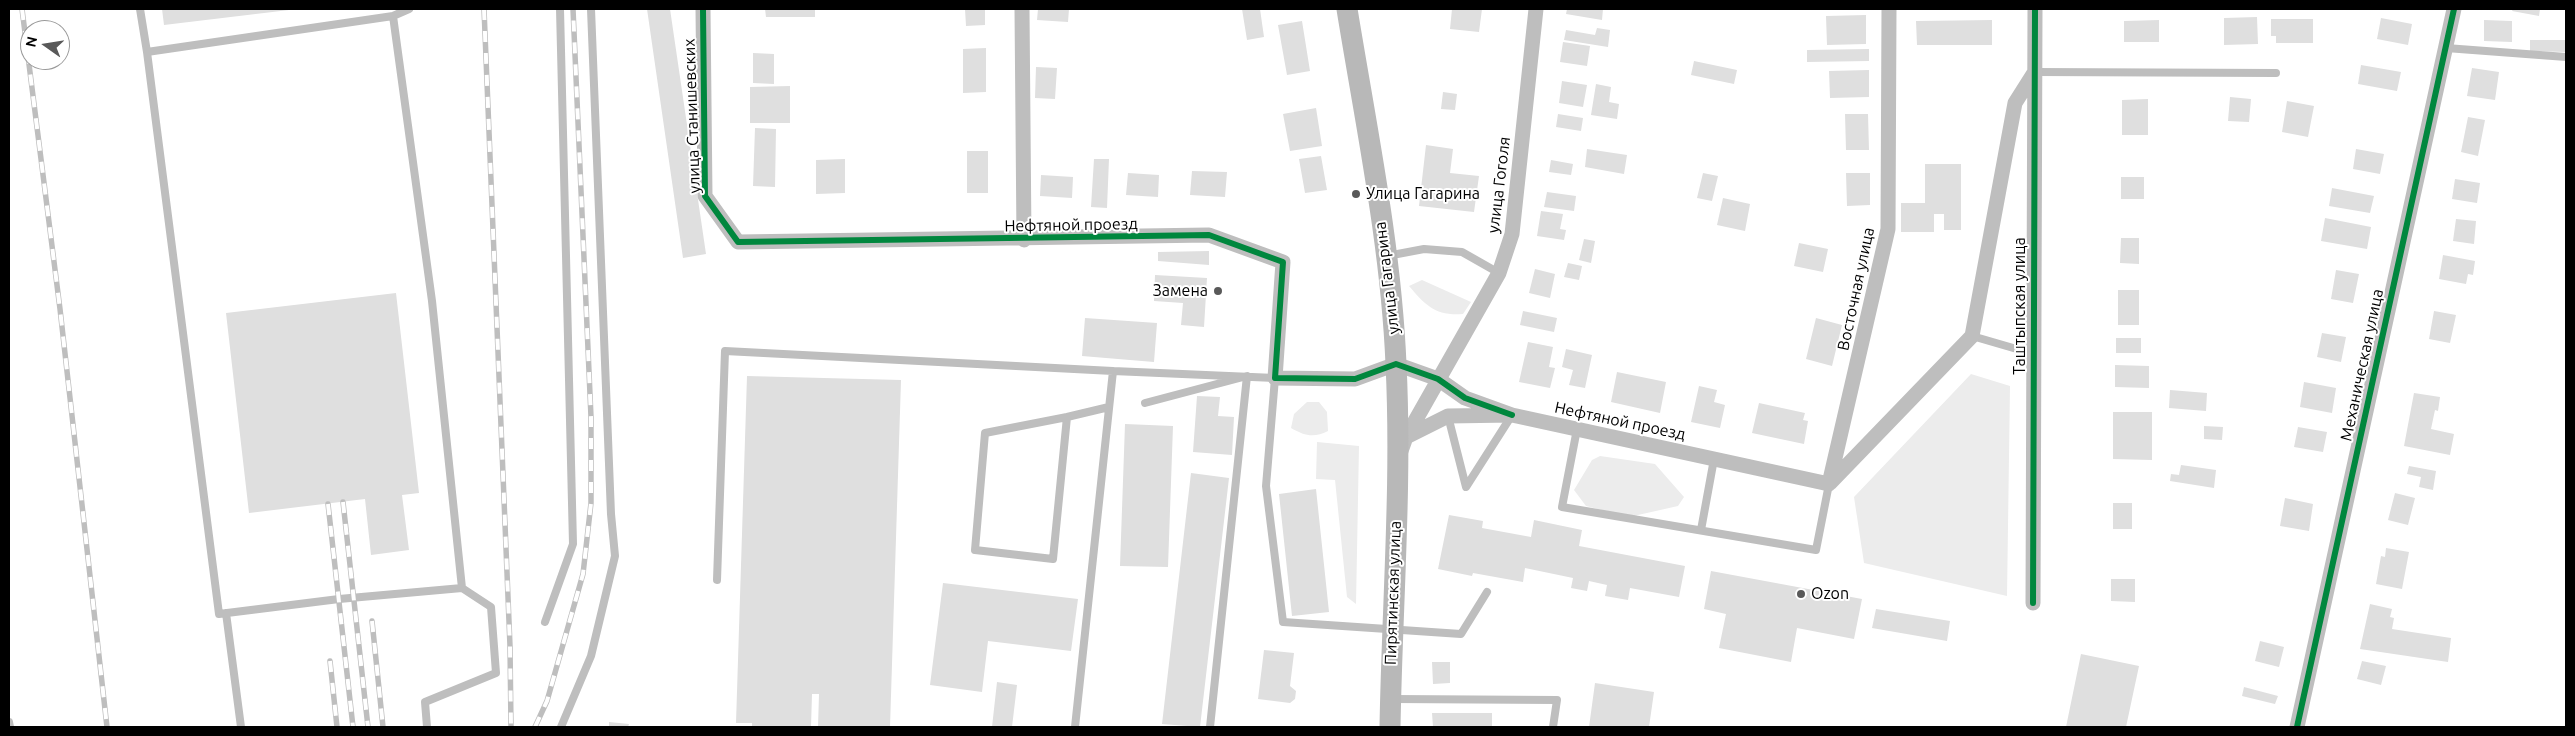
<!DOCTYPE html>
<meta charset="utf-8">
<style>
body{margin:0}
#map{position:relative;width:2575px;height:736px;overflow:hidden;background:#fff;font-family:Ubuntu,sans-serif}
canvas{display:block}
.frame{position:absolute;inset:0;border:10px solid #000;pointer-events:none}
.north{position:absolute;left:20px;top:20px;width:50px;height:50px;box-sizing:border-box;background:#fff;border:1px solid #999;border-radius:50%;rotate:283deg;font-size:14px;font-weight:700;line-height:20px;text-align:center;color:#000}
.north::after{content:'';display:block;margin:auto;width:18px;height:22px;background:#595959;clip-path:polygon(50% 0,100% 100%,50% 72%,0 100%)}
</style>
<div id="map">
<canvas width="2575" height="736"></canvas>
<div class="frame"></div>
<div class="north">N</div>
</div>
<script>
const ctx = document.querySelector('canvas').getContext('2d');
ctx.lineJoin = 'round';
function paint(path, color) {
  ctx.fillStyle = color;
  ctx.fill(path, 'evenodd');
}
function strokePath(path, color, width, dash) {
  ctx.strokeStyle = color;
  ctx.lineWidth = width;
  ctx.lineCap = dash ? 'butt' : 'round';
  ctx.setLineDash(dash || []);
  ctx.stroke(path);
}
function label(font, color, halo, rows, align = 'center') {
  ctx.font = font + ' Ubuntu,sans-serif';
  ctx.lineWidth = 4;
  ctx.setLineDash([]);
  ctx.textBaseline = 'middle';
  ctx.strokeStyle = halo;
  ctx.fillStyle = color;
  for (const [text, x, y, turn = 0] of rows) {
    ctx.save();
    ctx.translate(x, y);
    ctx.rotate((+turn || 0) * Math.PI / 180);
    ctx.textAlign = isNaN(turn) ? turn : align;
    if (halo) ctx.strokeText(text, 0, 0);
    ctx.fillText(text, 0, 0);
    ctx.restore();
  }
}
const green = new Path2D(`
 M1422,280L1471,302L1463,314C1436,316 1426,306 1409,286Z
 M1971,374L2010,386L2007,596L1864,563L1854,497Z
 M1307,402H1319L1327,412L1328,431C1314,438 1305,436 1291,428L1294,414Z
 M1317,442L1359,446L1356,604L1347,597L1335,480L1316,479Z
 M1600,456L1655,464L1684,497L1678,506L1629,517L1586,506L1574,490L1592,460Z`);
const building = new Path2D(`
 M162,9H289V10L164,25Z
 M647,9H670L706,254L683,258Z
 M765,9H815V17H766Z
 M965,9H985V25L966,26Z
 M1038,9H1069L1068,22L1037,20Z
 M1242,9H1260L1264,37L1247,40Z
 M1452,9H1482L1479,32L1450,29Z
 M1567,9H1603L1602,20L1566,14Z
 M2513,9H2540L2539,16L2512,11Z
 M1866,15V44L1827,45L1826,16Z
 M2257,17L2258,44L2224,45V18Z
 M2381,18L2412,24L2408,45L2377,39Z
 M2271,19H2313V43H2276V36H2271Z
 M1992,20V45H1917L1916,21Z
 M2159,20V42H2124V21Z
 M2484,20L2512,21V42L2484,41Z
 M1302,21L1310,71L1287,75L1278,25Z
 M1597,28L1610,30L1608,47L1564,40L1566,30L1595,35Z
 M2530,40H2566V52L2530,51Z
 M1563,42L1590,46L1587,66L1560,62Z
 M986,48V92L963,93V49Z
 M1869,49V61L1807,62V50Z
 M753,53L774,54V84L753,83Z
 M1694,61L1737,70L1734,84L1691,75Z
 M2361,65L2401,72L2397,91L2358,84Z
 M1036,67L1057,68L1055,99L1035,98Z
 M2472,68L2499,72L2495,100L2467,96Z
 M1869,70V97L1830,98L1829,71Z
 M1562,81L1587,85L1583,107L1559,103Z
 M1596,84L1611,87L1609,102L1619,104L1617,119L1591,115Z
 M790,86V123H750V87Z
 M1443,92L1457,94L1455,110L1441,109Z
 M2230,97L2251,99L2249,122L2228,121Z
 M2148,99V135H2122V100Z
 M2287,101L2314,106L2308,137L2282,132Z
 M1316,108L1322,146L1290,151L1283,114Z
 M1558,114L1583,118L1581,131L1556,127Z
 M1845,114H1868L1869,150H1846Z
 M2468,117L2485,120L2478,156L2461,152Z
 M755,128L776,129L775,187L753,186Z
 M1426,145L1453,149L1450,173L1479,176L1474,212L1419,206Z
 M1587,149L1627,155L1624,174L1585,167Z
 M2356,149L2384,154L2380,174L2353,169Z
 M967,151H988V193H967Z
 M1321,156L1327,190L1305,193L1299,159Z
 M845,159V193L816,194V160Z
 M1094,159H1109L1107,208L1091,207Z
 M1551,160L1573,164L1571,175L1549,172Z
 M1925,164H1961V230H1944V214H1934V232H1901V203H1925Z
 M1192,171L1227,172L1225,197L1190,195Z
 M1128,173L1159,175L1158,197L1126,195Z
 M1703,173L1718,176L1712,201L1697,198Z
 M1846,173H1870V205L1847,206Z
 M1041,175L1073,177L1072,198L1040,196Z
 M2121,177H2144V199H2121Z
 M2455,179L2480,183L2477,203L2452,199Z
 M2332,188L2374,196L2370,213L2329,206Z
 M1547,192L1576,196L1574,211L1544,207Z
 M1723,198L1750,204L1745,231L1717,225Z
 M1541,211L1563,214L1560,229L1566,230L1564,240L1537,236Z
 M2325,218L2371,227L2367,249L2321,241Z
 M2456,219L2476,221L2474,244L2453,241Z
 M2121,238H2139V264L2120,263Z
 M1584,239L1595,241L1591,263L1579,260Z
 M1799,243L1828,249L1823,272L1794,266Z
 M1209,251V265L1158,261V252Z
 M2443,255L2475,261L2473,275L2468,274L2466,284L2439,279Z
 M1568,263L1582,266L1579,280L1564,277Z
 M1535,269L1555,274L1550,298L1529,293Z
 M2336,270L2359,274L2353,303L2331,299Z
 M1155,275L1207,278L1204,327L1181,325L1183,303L1154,301Z
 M2118,290H2139V325H2118Z
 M396,293L419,493L402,495L409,550L371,555L365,499L249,513L226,313Z
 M1523,311L1557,318L1554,332L1520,325Z
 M2434,311L2456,315L2450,343L2429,339Z
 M1085,318L1157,323L1154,362L1082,356Z
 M1816,318L1842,325L1832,366L1806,359Z
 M2322,333L2346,337L2341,362L2317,357Z
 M2116,338H2141V353H2116Z
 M1528,342L1553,347L1549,367L1555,368L1550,388L1519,382Z
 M1566,349L1592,355L1585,388L1569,385L1573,370L1562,367Z
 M2115,365L2149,366V388L2115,387Z
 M1617,372L1666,382L1660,413L1611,402Z
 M747,376L901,380L890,727H818L819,694H812L811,727H752V723H736Z
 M2304,382L2336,388L2332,413L2300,407Z
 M1699,386L1717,390L1714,402L1725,405L1720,428L1691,422Z
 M2170,390L2207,393L2206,411L2169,408Z
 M2414,393L2440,397L2438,411L2435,410L2431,429L2454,434L2450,455L2404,446Z
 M1197,396L1220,397L1218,416L1234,417L1232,455L1193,452Z
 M1759,403L1805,413L1803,420L1808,421L1804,444L1752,433Z
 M2113,412H2152V460L2113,459Z
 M1125,424L1173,426L1168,567L1120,566Z
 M2204,426L2223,427L2222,440L2204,439Z
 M2298,427L2327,432L2323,452L2294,447Z
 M2181,465L2216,470L2214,488L2170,481L2171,474L2179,475Z
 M2409,466L2436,471L2433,490L2419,487L2421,477L2407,474Z
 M1191,473L1229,478L1200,727L1162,724Z
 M1316,489L1329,612L1292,616L1279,494Z
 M2395,493L2415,498L2408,525L2388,520Z
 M2285,498L2313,504L2309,531L2280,526Z
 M2113,503H2132V529H2113Z
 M1449,515L1483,521L1482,528L1531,537L1534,520L1582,530L1579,546L1685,566L1679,597L1630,588L1628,600L1605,596L1607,585L1589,581L1587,591L1571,588L1573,578L1525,568L1523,582L1473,573L1472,576L1438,569Z
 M2386,548L2409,552L2402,589L2376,584L2381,556L2385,557Z
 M1711,571L1862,599L1854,639L1797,628L1791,662L1719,648L1726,614L1704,609Z
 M2111,579H2135V602L2111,601Z
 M943,583L1078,599L1071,651L988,641L982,692L930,685Z
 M2370,604L2392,609L2390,617L2394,618L2392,629L2451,638L2448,662L2360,649Z
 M1876,609L1950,621L1947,641L1872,628Z
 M2260,641L2284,647L2279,667L2255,661Z
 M1264,650L1294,653L1290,686L1296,691L1295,699L1290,703L1258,699Z
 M2081,654L2139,666L2126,727H2066Z
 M2362,661L2386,666L2381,685L2357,679Z
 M1432,662H1450V683L1433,684Z
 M997,682L1017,685L1012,727H992Z
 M1595,683L1654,692L1649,727H1589Z
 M2244,687L2278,696L2275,704L2242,696Z
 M1432,713H1492V727H1433Z
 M609,722L629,724L628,727H609Z`);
const lane = new Path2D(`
 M140,9L147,52L393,16L409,9
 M393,16L432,301L462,588L491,607L496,673L425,702L427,727
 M2446,48L2566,57
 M147,52L219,614L339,599L462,588
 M2035,72L2276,73
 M1387,256L1424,249L1462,252L1499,273
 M1972,336L2034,354
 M1145,403L1247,376L1210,727
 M1448,416L1466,487L1512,415
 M1067,417L985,433L975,550L1053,559L1067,417L1109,407
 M1577,429L1562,507L1816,550L1829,484
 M1701,530L1714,459
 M717,580L725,351L1113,371
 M226,613L241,727
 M545,622L573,544L560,9
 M1393,699L1557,700L1553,727
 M9,722L10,727
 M561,727L591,656L615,556L611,514L591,9
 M1075,727L1113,371L1275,378L1266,486L1283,622L1461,634L1487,592`);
const street = new Path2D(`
 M703,9L705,196L738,242L1209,235L1283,262L1275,378L1355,379L1396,364L1438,379L1465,398L1512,415
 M1022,9L1024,240
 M1406,437L1448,416L1512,415L1829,484
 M1401,451L1406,437L1499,273L1512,234L1536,9
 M1830,483L1972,336L2015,103L2034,73
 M1829,484L1888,229L1889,9
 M2033,603L2035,9
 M2297,727L2454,9`);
const secondary = new Path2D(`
 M1347,9C1366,126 1391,245 1396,364C1402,485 1392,607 1390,727`);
const rail = new Path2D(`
 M22,9L60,309L107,727
 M484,9L510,646L511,727
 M343,502L368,727
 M328,504L353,727
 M372,621L383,727
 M330,661L337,727
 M535,727L547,701L583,574L591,503V417L573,9`);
const cycleway = new Path2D(`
 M703,9L705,196L738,242L1209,235L1283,262L1275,378L1355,379L1396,364L1438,379L1465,398L1512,415
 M2033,603L2035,9
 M2297,727L2454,9`);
const markers = [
 [1356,194,5,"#595959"],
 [1218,291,5,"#595959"],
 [1801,594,5,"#595959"]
];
const streetNames = [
 ["улица Станишевских",692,116,-92],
 ["улица Гоголя",1499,185,-83],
 ["Нефтяной проезд",1071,225,-1],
 ["улица Гагарина",1387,278,-97],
 ["Восточная улица",1856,289,-78],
 ["Таштыпская улица",2020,306,-90],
 ["Механическая улица",2362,365,-78],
 ["Нефтяной проезд",1620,421,12],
 ["Пирятинская улица",1393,593,-88]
];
const poiNames = [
 ["Улица Гагарина",1366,194],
 ["Замена",1208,291,"right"],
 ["Ozon",1811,594]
];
paint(green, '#ececec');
paint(building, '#dfdfdf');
strokePath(lane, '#bebebe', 8);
strokePath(street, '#bebebe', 15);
strokePath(secondary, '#b8b8b8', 21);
strokePath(rail, '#bebebe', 5.5);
strokePath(rail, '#fff', 4, [11]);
strokePath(cycleway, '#00873e', 6);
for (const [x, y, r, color] of markers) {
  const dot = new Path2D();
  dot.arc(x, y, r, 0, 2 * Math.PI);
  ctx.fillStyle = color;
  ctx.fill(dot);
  strokePath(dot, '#fff', 2);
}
label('16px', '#000', '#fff', streetNames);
label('16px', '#000', '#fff', poiNames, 'left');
</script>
